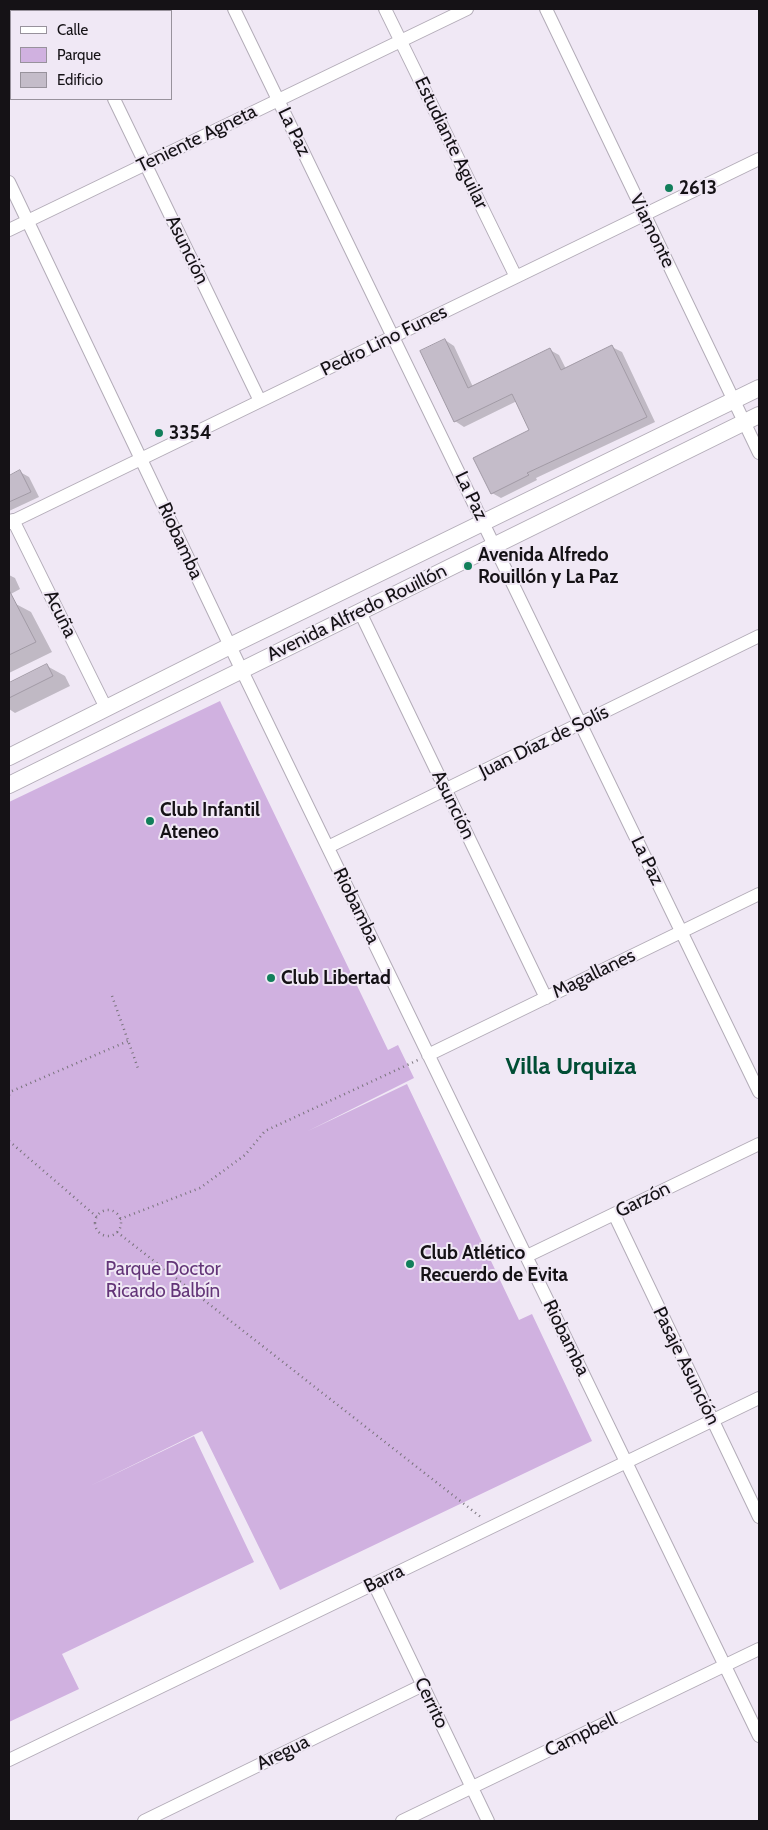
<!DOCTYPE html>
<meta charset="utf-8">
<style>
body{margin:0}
#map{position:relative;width:768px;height:1830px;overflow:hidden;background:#f0e8f5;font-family:Cabin,sans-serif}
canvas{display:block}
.frame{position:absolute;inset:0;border:10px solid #151216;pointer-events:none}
.legend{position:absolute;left:10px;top:10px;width:162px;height:90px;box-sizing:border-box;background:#f0e8f5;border:1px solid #98929c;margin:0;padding:6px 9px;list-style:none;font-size:15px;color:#151216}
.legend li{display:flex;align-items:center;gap:10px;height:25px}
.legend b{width:25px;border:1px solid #98929c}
</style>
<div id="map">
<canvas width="768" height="1830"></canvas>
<div class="frame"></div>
<ul class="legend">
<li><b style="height:6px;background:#fff"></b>Calle</li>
<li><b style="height:14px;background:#d0b1e0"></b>Parque</li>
<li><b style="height:14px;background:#c4bcc9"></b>Edificio</li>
</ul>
</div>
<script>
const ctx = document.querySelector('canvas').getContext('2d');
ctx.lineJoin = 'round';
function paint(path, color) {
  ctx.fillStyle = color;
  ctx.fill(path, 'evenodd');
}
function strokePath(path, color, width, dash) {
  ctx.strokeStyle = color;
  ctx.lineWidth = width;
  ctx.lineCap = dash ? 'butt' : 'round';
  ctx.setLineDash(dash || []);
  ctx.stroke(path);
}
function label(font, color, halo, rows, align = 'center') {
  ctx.font = font + ' Cabin,sans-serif';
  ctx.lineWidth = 4;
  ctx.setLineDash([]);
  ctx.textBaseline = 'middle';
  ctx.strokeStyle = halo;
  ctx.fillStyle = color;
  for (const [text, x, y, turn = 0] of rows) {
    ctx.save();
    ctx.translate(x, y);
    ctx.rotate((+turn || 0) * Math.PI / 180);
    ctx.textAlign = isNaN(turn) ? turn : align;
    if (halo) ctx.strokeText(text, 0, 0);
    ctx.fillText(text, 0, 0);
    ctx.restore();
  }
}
const green = new Path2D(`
 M220,701L388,1050L398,1045L414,1078L308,1131L407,1084L519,1320L532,1314L592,1441L280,1590L202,1431L90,1486L194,1436L254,1562L62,1654L79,1689L9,1722V802Z`);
const shadow = new Path2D(`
 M445,340L454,346L473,387L550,350L559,355L566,369L612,347L622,352L655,422L536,478L537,480L501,498L492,493L531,430L517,401L464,427L455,421Z
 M20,472L29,477L39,497L9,511V477Z
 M9,575L15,578L20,589L9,595Z
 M14,603L31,612L52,652L9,673V605Z
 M47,666L65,676L70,686L15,713L9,709V685Z`);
const building = new Path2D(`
 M445,339L468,388L550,348L561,370L612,345L647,417L527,473L529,475L491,494L473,458L529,430L512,394L454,422L420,351Z
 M20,470L31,492L9,502V476Z
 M9,590L36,642L9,655Z
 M47,664L53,676L9,698V683Z`);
const path = new Path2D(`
 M112,996L139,1071
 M9,1095L12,1091L128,1041
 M9,1141L97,1217
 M95 1223a13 13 0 1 1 26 0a13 13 0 1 1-26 0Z
 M120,1219L200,1188L245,1155L265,1131L418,1060
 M117,1232L482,1518`);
const minor = new Path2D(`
 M71,9L72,11
 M234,9L759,1092
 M385,9L516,277
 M546,9L759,453
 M114,99L260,401
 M9,182L230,646L759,1736
 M9,230L467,9
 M13,520L106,708
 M9,523L759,159
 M360,612L546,998
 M328,847L759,636
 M428,1055L759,894
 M614,1214L759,1517
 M527,1256L759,1144
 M374,1584L488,1821
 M9,1760L759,1398
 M144,1821L423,1685
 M402,1821L759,1649`);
const tertiary = new Path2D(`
 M9,757L230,646L759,388
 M9,785L759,415`);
const markers = [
 [669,188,5,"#127f5b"],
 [159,433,5,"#127f5b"],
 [468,566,5,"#127f5b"],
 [150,821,5,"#127f5b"],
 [271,978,5,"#127f5b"],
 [410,1264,5,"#127f5b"]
];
const streetNames = [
 ["La Paz",294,132,64],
 ["Teniente Agneta",197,139,-26],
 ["Estudiante Aguilar",451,143,64],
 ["Viamonte",652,231,64],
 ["Asunción",187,250,64],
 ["Pedro Lino Funes",384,341,-26],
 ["La Paz",471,496,64],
 ["Riobamba",180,541,65],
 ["Avenida Alfredo Rouillón",357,613,-26],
 ["Acuña",60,614,64],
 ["Juan Díaz de Solís",544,742,-26],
 ["Asunción",453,805,64],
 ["La Paz",647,861,64],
 ["Riobamba",356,906,64],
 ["Magallanes",594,974,-26],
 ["Garzón",643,1200,-26],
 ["Riobamba",566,1338,64],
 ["Pasaje Asunción",686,1366,64],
 ["Barra",384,1579,-26],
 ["Cerrito",431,1703,64],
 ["Campbell",581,1735,-26],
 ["Aregua",283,1753,-26]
];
const poiNames = [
 ["2613",679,188],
 ["3354",169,433],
 ["Avenida Alfredo",478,555],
 ["Rouillón y La Paz",478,577],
 ["Club Infantil",160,810],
 ["Ateneo",160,832],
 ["Club Libertad",281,978],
 ["Club Atlético",420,1253],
 ["Recuerdo de Evita",420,1275]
];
const parkNames = [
 ["Parque Doctor",163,1269],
 ["Ricardo Balbín",163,1291]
];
const districtNames = [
 ["Villa Urquiza",571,1067]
];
paint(green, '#d0b1e0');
paint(shadow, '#0003');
paint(building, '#c4bcc9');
strokePath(building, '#a19aa5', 1);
strokePath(minor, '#b3acb8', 14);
strokePath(tertiary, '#b3acb8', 18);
strokePath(path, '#78737b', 2.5, [1, 4]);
strokePath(minor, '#fff', 12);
strokePath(tertiary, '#fff', 16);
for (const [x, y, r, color] of markers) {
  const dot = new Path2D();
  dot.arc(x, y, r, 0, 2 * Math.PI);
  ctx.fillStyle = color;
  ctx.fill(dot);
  strokePath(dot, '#f0e8f5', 2);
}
label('19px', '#151216', '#f0e8f5', streetNames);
label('bold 19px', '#151216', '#f0e8f5', poiNames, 'left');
label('19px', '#633578', '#f0e8f5', parkNames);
label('bold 24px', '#004d34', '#f0e8f5', districtNames);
</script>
